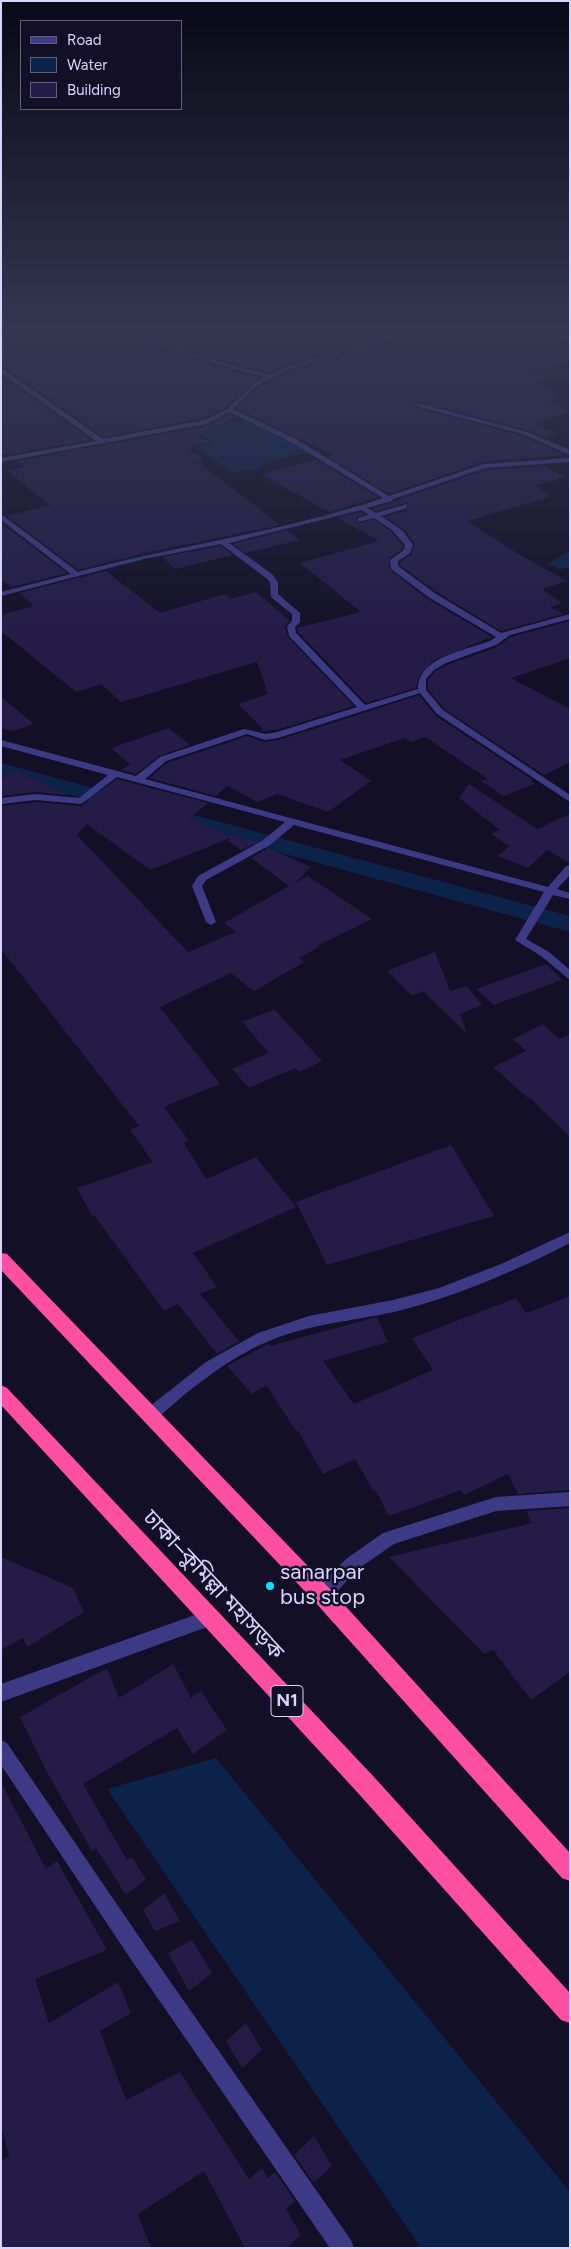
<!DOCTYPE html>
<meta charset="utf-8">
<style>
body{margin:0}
#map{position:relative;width:571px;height:2249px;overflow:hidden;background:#130f26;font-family:Figtree,sans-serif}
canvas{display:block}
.frame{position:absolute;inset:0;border:2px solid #d9d4ff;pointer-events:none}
.legend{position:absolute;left:20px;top:20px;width:162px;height:90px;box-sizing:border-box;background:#130f26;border:1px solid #625e7d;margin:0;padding:6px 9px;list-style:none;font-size:15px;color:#d9d4ff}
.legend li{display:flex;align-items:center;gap:10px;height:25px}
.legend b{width:25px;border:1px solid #625e7d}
</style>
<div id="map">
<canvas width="571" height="2249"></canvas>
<div class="frame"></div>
<ul class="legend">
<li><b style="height:6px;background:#3d3a85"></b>Road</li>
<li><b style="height:14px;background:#0c2248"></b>Water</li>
<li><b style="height:14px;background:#241b47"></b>Building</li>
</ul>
</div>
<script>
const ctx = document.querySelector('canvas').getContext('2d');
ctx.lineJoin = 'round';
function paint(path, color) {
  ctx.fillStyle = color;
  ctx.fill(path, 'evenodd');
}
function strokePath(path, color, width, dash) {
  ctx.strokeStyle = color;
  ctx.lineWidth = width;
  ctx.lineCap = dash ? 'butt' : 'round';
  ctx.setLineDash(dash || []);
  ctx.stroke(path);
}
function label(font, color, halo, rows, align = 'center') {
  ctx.font = font + ' Figtree,"Noto Sans Bengali",sans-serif';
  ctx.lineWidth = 5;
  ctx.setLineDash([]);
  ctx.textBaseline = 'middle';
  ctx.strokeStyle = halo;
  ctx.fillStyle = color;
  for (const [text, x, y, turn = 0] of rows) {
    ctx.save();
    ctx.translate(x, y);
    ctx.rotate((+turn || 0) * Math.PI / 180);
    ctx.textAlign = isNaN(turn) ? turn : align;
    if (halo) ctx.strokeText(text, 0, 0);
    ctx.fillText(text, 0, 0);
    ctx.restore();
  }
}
const water = new Path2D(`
 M246,419L287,437L306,453L272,461L255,470L232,472L196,448L212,443L204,437L199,428Z
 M570,551V568L559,569L548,563Z
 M216,1758L570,2192V2248H421L107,1789Z`);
const canal = new Path2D(`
 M1,763L570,916V932L1,776Z`);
const building = new Path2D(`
 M38,333H125L209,364L259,378L226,407L204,418L103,437L1,364V341Z
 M140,333H333L354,337L363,333H389L280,367L269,373L215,358Z
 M405,333H568L569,342L544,347L553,351L546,352L569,362L531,371L547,378L535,381L559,393L551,395L559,399L548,401L570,411L535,425L559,433L545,438L527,430L418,401L414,407L522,436L565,455L483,462L389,494L328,457L333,455L236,408L259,387L286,373Z
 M14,384L91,440L6,455L1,453V387Z
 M229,414L235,417L197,436L209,442L187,448L203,458L199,463L280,525L154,551L78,570L7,516L50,505L7,471L25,467L16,461L207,426Z
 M316,460L378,497L329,512L260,474Z
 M544,466L566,477L535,485L551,496L468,521L520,555L567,581L542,589L562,603L550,607L563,614L501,631L437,592L400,565V562L412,554L415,544L404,529L385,517L408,510V502L376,511L372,509L485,470Z
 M361,512L364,514L357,517V523L374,520L391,531L403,546L402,549L389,558L390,570L429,600L492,637L434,660L419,677L416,688L366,703L298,632L297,628L361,612L300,563L379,541L338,518Z
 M1,523L67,573L11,587L1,579Z
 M287,530L300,540L245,553L233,544Z
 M221,546L233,555L175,569L162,557Z
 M106,571L160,613L225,594L230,599L256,592L290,621L285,626L288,637L354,706L277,730L260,731L263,729L238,704L268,694L257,662L121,702L101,684L76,692L1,631V615L34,606L19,593Z
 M570,621V658L511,678L570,709V762L544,775L444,709L428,689V680L435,671L447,665L497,647L511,637Z
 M419,695L436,716L533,780L531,781L535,784L503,796L481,781L488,779L425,737L411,742L405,738L340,760L371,781L328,812L277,794L258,802L227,786L216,796L149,778L167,763L247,736L264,742L279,740Z
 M1,697L34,724L13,731L1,728Z
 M169,728L190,745L159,756L136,774L121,770L130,764L111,748Z
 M15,770L66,794V795L36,792L1,796V778Z
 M117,779L208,803L190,818L231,837L233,833L255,843L241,850L228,841L230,838L150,870L87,824L77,835L188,952L236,932L224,923L289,886L251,858L268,848L311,867L294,884L308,876L372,919L317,946L319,947L299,958L304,962L254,991L231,973L160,1007L220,1084L164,1107L189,1141L184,1143L206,1179L256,1157L296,1207L193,1253L217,1287L200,1294L239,1341L217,1354L178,1304L164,1311L94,1215L92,1216L77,1188L153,1162L130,1130L139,1126L1,949V806L36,802L81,806Z
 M469,784L537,829L570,814V863L547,850L528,868L498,856L509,846L491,834L500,830L459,798Z
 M435,952L450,991L467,986L482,1005L460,1014L468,1035L423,991L412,996L387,971Z
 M546,964L562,980L494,1005L476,989Z
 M274,1009L322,1061L299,1072L295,1068L249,1088L232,1069L269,1053L242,1022Z
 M543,1024L559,1039L570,1034V1137L530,1098L529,1099L493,1067L526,1051L513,1039Z
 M451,1145L494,1216L327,1265L296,1202Z
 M570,1296V1490L518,1494L508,1474L464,1495L461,1490L389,1516L376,1491L374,1492L355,1459L323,1474L298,1431H296L266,1385L252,1394L227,1366L268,1344L270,1346L377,1317L388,1342L323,1361L354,1404L433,1370L412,1338L516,1298L526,1313Z
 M570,1508V1672L531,1700L493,1650L484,1654L389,1557L532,1523L526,1511Z
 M1,1557L73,1588L84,1612L27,1647L23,1638L1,1650Z
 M173,1664L191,1698L201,1691L227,1730L193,1754L177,1728L83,1784L127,1860L132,1857L146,1880L126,1895L96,1848L92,1851L48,1774L20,1717L107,1668L119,1698Z
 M1,1782L46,1869L57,1861L107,1950L35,1979L49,2023L118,1982L131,2013L100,2031L126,2100L180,2072L249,2179L262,2168L268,2178L275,2172L295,2201L286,2209L301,2235L287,2248H245L204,2171L138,2214L151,2248H1V2161L9,2156L1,2126Z
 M164,1893L180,1921L155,1931L143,1910Z
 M192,1940L212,1973L189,1991L168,1953Z
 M246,2023L262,2050L242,2068L226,2041Z
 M314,2136L332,2166L314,2183L294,2155Z`);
const minor = new Path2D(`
 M127,333H135L214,360L269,375L281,369L395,333H403L285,371L258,385L233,409L294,438L389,496L484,464L570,458V462L485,468L393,499L392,501L367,508L376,513L407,504V508L381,516L403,531L413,545L410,553L398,561V566L436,594L501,633L570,614V619L510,635L496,645L446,663L434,670L426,679V690L443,710L570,795V802L437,714L420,693L278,738L265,740L247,734L166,761L145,779L548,887L566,866L570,865V875L557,889L570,893V899L553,895L526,939L549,952L570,970V980L541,956L515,940L544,892L294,825L270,845L206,880L202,886L216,922L211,925L206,922L192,886L198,876L262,841L285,822L117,777L81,804L36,800L1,804V798L36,794L79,798L108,775L1,746V740L136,776L160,757L244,729L266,734L277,732L357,707L289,636L287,626L292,621V614L271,597L270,582L266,578L221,544L144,559L1,596V592L71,574L1,520V514L78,572C179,545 283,532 383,498L289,441L229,412L207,424L1,462V458L96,441L1,373V368L103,439L205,420L227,409L254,383L264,377L210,362ZM361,510L369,515L358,518V522L374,518L392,530L405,545L404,550L390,560L391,569L430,598L496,637L490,641C466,650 418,657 418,689L365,705L296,633L295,627L300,622V613L278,594V582L272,574L229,543Z
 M418,403L527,432L570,450V455L523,434L416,406Z
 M570,1232V1243C513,1272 455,1297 394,1312C352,1321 309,1324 269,1341C226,1359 189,1390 154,1421L149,1423L144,1421L141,1416L144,1411L159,1399L206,1362L258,1333L309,1316L393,1300L439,1288L501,1264Z
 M570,1492V1506L496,1511L394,1544L358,1569L328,1601L322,1603L316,1601L314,1595L316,1589L346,1559L383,1533L496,1497Z
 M209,1610L215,1612L217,1618L215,1624L1,1702V1684Z
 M1,1740L7,1743L144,1944L351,2240L354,2248H330L130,1958L1,1765Z`);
const highway = new Path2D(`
 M1,1253L7,1254L329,1588L570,1853V1881L562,1878L315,1602L1,1270Z
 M1,1385L7,1388L374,1777L570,1993V2023L561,2020L358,1793L1,1405Z`);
const markers = [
 [270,1586,5,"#00e5ff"]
];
const shields = [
 [287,1701,32]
];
const shieldNames = [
 ["N1",287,1701]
];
const nearPoinames = [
 ["sanarpar",280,1573],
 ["bus stop",280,1598]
];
const nearStreetnames = [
 ["ঢাকা–কুমিল্লা মহাসড়ক",213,1585,47]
];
paint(water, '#0c2248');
paint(canal, '#0c2248');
paint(building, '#241b47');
paint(minor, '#3d3a85');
paint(highway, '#ff4fa3');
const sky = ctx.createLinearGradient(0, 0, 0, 648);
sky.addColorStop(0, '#0a0815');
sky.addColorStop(0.51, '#333752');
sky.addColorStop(1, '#33375200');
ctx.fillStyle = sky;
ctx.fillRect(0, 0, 571, 648);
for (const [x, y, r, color] of markers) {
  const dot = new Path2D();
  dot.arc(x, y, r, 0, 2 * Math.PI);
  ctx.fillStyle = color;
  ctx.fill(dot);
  strokePath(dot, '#130f26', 2);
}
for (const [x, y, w] of shields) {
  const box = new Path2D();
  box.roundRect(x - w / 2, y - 15.5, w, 31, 4);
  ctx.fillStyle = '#130f26';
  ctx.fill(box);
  strokePath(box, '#d9d4ff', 1);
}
label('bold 18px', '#d9d4ff', null, shieldNames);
label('22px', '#d9d4ff', '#130f26', nearPoinames, 'left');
label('22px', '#d9d4ff', '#130f26', nearStreetnames);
</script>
